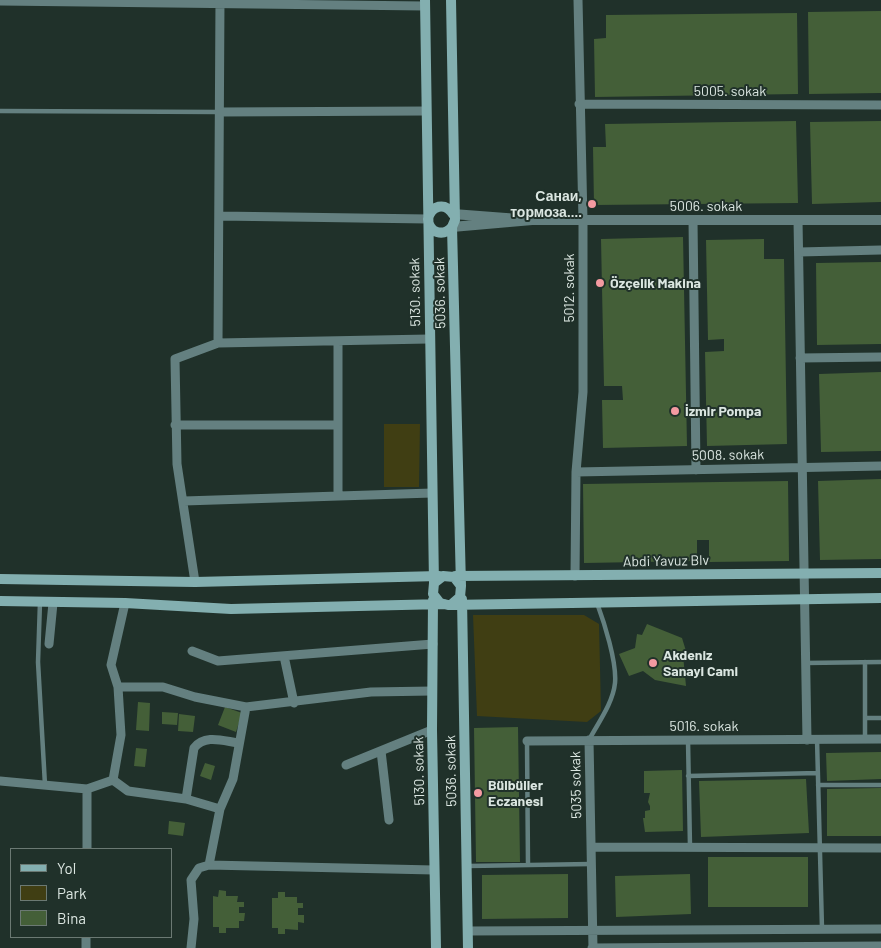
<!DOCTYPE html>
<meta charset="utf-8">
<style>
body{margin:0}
#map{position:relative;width:881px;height:948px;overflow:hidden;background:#20312a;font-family:Barlow,sans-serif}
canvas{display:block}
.legend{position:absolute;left:10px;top:848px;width:162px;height:90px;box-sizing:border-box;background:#20312a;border:1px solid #6b7973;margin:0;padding:6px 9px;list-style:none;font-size:15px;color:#dbe6e1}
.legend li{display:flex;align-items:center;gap:10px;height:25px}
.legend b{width:25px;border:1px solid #6b7973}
</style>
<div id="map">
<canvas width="881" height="948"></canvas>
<ul class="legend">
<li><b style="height:6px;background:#83afb0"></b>Yol</li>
<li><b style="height:14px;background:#403e13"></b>Park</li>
<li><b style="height:14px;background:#445f38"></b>Bina</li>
</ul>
</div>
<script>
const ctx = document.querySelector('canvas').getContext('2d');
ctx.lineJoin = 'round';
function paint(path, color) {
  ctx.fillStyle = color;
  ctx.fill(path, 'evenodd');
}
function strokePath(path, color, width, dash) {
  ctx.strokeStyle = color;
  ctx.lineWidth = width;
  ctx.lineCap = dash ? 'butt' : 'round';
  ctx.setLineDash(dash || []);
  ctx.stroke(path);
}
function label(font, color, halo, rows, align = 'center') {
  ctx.font = font + ' Barlow,sans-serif';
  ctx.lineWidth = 4;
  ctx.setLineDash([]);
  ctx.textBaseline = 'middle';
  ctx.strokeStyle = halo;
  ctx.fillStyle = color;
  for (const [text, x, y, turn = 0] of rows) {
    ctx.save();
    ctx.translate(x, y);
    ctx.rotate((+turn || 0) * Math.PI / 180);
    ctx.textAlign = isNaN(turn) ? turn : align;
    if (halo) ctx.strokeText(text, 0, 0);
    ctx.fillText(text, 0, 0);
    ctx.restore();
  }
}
const green = new Path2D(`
 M384,424H420L419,487H384Z
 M473,615H584L599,624L601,711L587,722L477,716Z`);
const building = new Path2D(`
 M881,11V93L809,94L808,12Z
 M797,13L798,94L595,97L594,39L606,38V15Z
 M796,121L798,203L594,205L593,147H606L605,124Z
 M881,121V202L812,204L810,122Z
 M683,237L687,446L603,448L602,400H623L622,386H604L601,239Z
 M764,239V259H784L787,444L707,446L705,352L724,351V339L708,340L706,240Z
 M881,262V344L817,345L816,263Z
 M881,372V451L821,452L819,374Z
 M881,479V559L820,560L818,481Z
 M788,481L789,561L709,562V540H697V561L584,563L583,484Z
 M647,624L682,638L686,651L683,655L686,686L655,680L643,671L629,676L619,654L635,648L637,634L642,635Z
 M138,702L150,703L149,731L136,730Z
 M225,707L242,713L236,732L218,725Z
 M162,712L178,713L177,725L162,724Z
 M179,714L195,716L193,732L178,731Z
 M518,727L520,862H476L474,728Z
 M136,748L147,749L145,767L134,766Z
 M881,752V779L827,781L826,753Z
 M205,763L215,766L211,780L200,776Z
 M682,770L683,831L645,832L643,818H645V811L650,810V806L648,802L650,793H644V771Z
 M806,779L809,833L701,837L699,781Z
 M881,788V836H827V789Z
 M169,821L185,823L183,836L168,834Z
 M708,857H808V907H708Z
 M568,874V918L482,919V875Z
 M690,874L691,914L616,917L615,876Z
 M219,890L226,891V896H238L237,902H244V907H239V913H245L244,921H239V928H226V933H219V927H213V896L218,897Z
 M278,892H285V897H297V903H303V908H298V915H304V923L298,922V930L285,929V934H278V928H272V898H278Z`);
const service = new Path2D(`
 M0,111L219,112
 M40,602L38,662L45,785
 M865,662V739
 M805,663L881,662
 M865,718H881
 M817,739L822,929
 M589,740C598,723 613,703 615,683C617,662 604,622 597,603
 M688,740L690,847
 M527,742L528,865
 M688,776L818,773
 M818,785H881
 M468,866L591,864`);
const minor = new Path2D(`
 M0,1L425,6
 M579,104L881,105
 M219,112L426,111
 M219,216L428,219
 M693,220L696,470
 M798,220L807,740
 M799,252L881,250
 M218,343L220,0
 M800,358L881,357
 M175,425H338
 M576,472L881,466
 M338,496V342
 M184,501L432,493
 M575,576L576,472L583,392V220L578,0
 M195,582L177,464L175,359L218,343L429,339
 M49,644L53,603
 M192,651L218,661L433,644
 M284,656L294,703
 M118,687H163L195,697L246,707L371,692L432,691
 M589,740L593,948
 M527,741L881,739
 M381,751L389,820
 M346,765L432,730
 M113,780L128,791L186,799L220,809
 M0,781L87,789L113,780L121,735L118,687L111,665L125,603
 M186,799L194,748C205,734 223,741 239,743
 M591,847L881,848
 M87,849V789
 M209,865L220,809L233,779L246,707
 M468,931L881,929
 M86,948V937
 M191,948L194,919L191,880L199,868L209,865L434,870
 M592,948L881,946`);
const tertiary = new Path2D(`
 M532,220H881
 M452,227L532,220L453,214`);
const secondary = new Path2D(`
 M425,0L434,583
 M451,0L455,220L452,227L461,586
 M452,227C443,237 429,233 428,219C431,205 445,202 453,214
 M455,576L881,573
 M0,579L195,582L439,576
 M462,599L468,948
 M433,600L432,730L436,948
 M0,601L125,603L231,609L444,604
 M452,604L460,597L461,586L454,577L443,576L434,583L433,594L440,603L448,605L881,598`);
const markers = [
 [592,204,5,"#f49aa1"],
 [600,283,5,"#f49aa1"],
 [675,411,5,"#f49aa1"],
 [653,663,5,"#f49aa1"],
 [478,793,5,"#f49aa1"]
];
const streetNames = [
 ["5005. sokak",730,91],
 ["5006. sokak",706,206],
 ["5012. sokak",569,288,-90],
 ["5130. sokak",415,292,-91],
 ["5036. sokak",440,293,-91],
 ["5008. sokak",728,455,-1],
 ["Abdi Yavuz Blv",666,561,-1],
 ["5016. sokak",704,726],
 ["5130. sokak",419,771,-91],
 ["5036. sokak",451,771,-91],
 ["5035 sokak",576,785,-91]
];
const poiNames = [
 ["Санаи,",582,196,"right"],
 ["тормоза....",582,212,"right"],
 ["Özçelik Makina",610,283],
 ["İzmir Pompa",685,411],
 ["Akdeniz",663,655],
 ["Sanayi Cami",663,671],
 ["Bülbüller",488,785],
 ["Eczanesi",488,801]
];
paint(green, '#403e13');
paint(building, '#445f38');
strokePath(service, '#648080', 4.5);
strokePath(minor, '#648080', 9);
strokePath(tertiary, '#648080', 10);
strokePath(secondary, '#83afb0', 10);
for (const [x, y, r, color] of markers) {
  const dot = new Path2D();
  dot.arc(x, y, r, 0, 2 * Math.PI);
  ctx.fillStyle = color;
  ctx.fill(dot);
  strokePath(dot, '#20312a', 2);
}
label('14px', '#dbe6e1', '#20312a', streetNames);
label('bold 14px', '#dbe6e1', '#20312a', poiNames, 'left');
</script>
